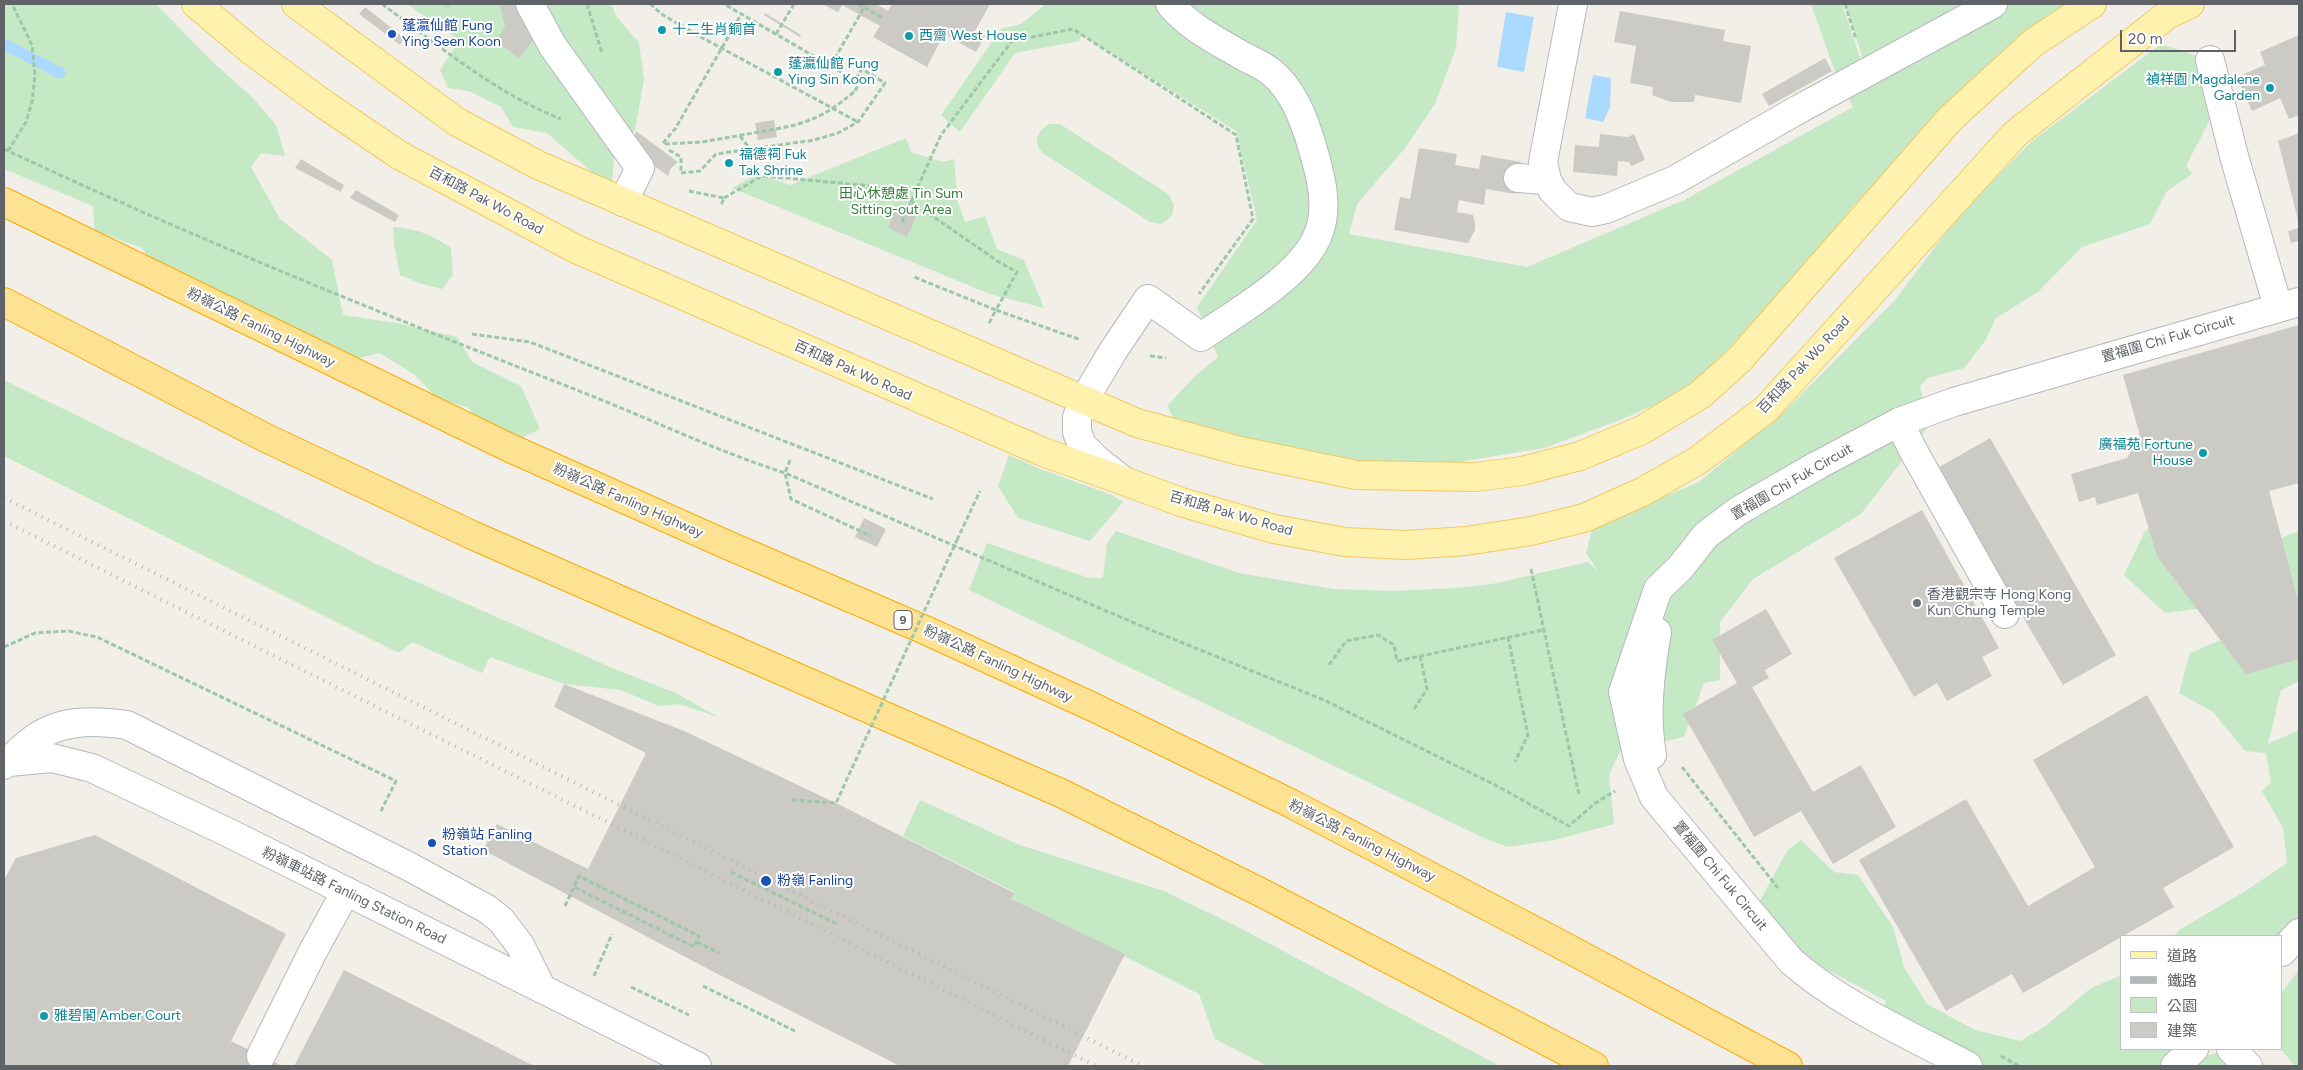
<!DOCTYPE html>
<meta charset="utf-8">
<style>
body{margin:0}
#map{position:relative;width:2303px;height:1070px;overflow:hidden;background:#f1efe8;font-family:Figtree,"Noto Sans TC",sans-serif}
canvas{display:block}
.frame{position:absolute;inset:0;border:5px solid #5f6368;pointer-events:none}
.legend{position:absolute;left:2120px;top:935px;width:162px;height:115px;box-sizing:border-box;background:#fff;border:1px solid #bfc1c3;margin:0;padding:6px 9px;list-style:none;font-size:15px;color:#5f6368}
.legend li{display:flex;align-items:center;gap:10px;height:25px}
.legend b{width:25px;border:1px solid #bfc1c3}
.scale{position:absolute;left:2120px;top:30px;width:116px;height:22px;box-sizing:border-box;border:2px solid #5f6368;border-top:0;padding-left:6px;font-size:15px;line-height:18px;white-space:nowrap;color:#5f6368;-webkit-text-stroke:4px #fff;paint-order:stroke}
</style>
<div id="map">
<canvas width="2303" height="1070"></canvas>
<div class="frame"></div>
<ul class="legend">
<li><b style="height:6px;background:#fff2af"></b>道路</li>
<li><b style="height:6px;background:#b6b7b8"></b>鐵路</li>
<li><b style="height:14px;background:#c5e8c5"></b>公園</li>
<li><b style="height:14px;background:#cccac5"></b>建築</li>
</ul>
<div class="scale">20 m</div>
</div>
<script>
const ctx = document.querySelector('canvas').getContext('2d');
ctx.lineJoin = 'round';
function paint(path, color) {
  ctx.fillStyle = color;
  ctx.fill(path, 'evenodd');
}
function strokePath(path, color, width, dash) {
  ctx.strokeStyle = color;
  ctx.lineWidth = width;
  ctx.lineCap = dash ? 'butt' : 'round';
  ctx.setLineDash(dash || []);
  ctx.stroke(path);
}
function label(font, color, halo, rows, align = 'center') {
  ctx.font = font + ' Figtree,"Noto Sans TC",sans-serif';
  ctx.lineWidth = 4;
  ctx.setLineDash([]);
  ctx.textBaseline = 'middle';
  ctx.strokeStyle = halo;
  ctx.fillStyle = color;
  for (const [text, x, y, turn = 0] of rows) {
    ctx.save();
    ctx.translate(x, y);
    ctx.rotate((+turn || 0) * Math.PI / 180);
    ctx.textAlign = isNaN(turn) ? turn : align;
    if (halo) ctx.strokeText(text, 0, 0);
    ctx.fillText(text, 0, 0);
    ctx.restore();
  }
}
const green = new Path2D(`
 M4,4H156L214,63L253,98L276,125L285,156L261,153L251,167L280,219L332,260L343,315L396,323L457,337L472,362L521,386L540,429L515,441L484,432L469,408L437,398L414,374L379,353L356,359H329L256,308L220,293L161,277L142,248L95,231L93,206L4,169Z
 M407,4H611L617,17L639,43L644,79L635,130L614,159L612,182L594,174L547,133L513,127L501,107L469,91L448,88L440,70L457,44L468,46Z
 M1046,4H1459L1456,48L1435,104L1405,148L1357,204L1349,234L1527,267L1684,200L1853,107L1835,72L1811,4H1842L1866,76L1998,4H2064L2018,39L1852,207L1807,267L1745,330L1695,387L1620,420L1544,448L1446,464L1394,467L1184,436L1167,406L1195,376L1218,357L1197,307L1257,220L1236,131L1081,34L1080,41L1015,53L960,132L941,115L1001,29L1021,24Z
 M1845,4H1993L1868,74Z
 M2161,44L2210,60L2215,110L2186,166L2192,174L2167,191L2150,224L2082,247L2038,292L1996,318L1985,341L1964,368L1928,378L1920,386L1928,427L1861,514L1753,579L1720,622V680L1704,683L1684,737L1620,751L1609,775L1614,824L1555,840L1507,847L1484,838L969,590L987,543L1089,578H1103L1107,543L1116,531L1239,573L1334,589L1393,591L1457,588L1492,584L1588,562L1598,571L1586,553L1593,526L1699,482L1789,407L1895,300L1960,214L2031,142Z
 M1050,124H1060L1168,194L1174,204L1172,216L1161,224L1150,222L1044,154C1032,143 1036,131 1050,124Z
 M906,138L911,152L942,162L954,159L957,193L955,194L965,222L985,216L997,249L1024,260L1044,308L990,294L732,188L758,174L790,185Z
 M393,227C415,228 433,235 451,248L453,275L442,289L422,284L400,275L394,245Z
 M4,380L279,514L374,563L617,670L676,693L718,717L679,704L659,706L621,690L564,684L490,657L482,673L412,642L399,653L4,456Z
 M1009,455L1040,469L1112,495L1123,502L1090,541L1018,518L998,486Z
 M2161,520L2247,551L2299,531V681L2281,690L2268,744L2299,730V957L2282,965V936H2174L2179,930L2247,890L2287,863L2283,828L2262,791L2271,782L2266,753L2245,751L2213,712L2179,693L2190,653L2223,639L2234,604L2165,613L2124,575L2145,531Z
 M920,800L1017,844L1164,891L1238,927L1500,1066H1268L1215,1039L1199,994L1011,899L1014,892L903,836Z
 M1801,840L1834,872L1858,875L1893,927L1904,967L1927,1004L1975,1030L2020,1041L2044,1027L2091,988L2122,975V1049H2174L2204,1056L2233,1049L2265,1064L2264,1066H1963L1880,1027L1886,1001L1790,950L1757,906L1787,851Z
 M2299,970V1066H2295L2281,1049L2282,992Z`);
const water = new Path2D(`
 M1506,12L1534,17L1524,72L1497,67Z
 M1593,75L1611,78L1610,107L1603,122L1585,118Z`);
const stream = new Path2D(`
 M4,44L60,73`);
const building = new Path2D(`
 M441,4H451L448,8Z
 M500,4H516L533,41L519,58L496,41L505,27Z
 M822,4H876L888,11L892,4H990L975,31L985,36L976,52L944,34L927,67L873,37L880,26L842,5L838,12Z
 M365,7L404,38L400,45L359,14Z
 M1620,11L1725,30L1723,41L1751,46L1741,103L1695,95L1694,102H1671L1652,95L1653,87L1630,83L1636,46L1614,42Z
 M765,13L801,35L800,37L764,15Z
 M2299,35V115L2289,119L2280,98L2252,111L2237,77L2265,65L2260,52Z
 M1825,58L1832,71L1769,106L1762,94Z
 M774,120L777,137L758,140L755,123Z
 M636,131L678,162L671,168L668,176L626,145L635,136Z
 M2299,133V220H2298L2278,141Z
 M1600,134L1628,137L1634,134L1645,160L1631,166L1629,162L1618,161L1617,176L1573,172L1575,145L1599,147Z
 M1419,148L1457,154L1455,165L1479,169L1481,155L1521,162L1515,194L1486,189L1484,205L1459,200L1457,212L1473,215L1475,222V230L1468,243L1394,230L1400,197L1410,199Z
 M301,159L344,185L341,192L295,168Z
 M733,159L734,167L725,168L724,160Z
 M356,190L399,215L395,222L350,198Z
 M896,208L916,217L907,237L888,228Z
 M2299,228V241L2291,243L2288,231Z
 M2299,325V483L2269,491L2299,604V659L2246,674L2157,556L2138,493L2097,505L2095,497L2079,502L2071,474L2127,458L2140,436L2123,375Z
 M1990,438L2116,655L2063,685L1936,469Z
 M1922,510L1999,648L1982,657L1992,676L1947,701L1937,683L1914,697L1834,558Z
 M864,518L886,529L877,547L855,537Z
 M1766,609L1792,654L1765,670L1769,678L1752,687L1813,792L1861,765L1896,827L1833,864L1801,811L1754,837L1683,714L1737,683L1712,640Z
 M564,684L684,731L836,803L1014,893L1011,899L1125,954L1068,1066H900L710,970L483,850L497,824L588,869L646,753L554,707Z
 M2147,695L2234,847L2163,888L2174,907L2023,993L2012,974L1946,1011L1859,860L1966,799L2028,906L2095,867L2033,760Z
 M95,835L286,934L231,1041L282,1066H4V880L16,858Z
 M344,970L534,1066H294Z`);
const path = new Path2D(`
 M382,4C438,45 495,93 561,119
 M587,4L602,53
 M650,4L663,15L699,36L858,122
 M1845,4L1856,39
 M776,34L794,4
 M831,65L866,4
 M855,91L860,82L855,80
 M740,136L750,149
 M663,143L675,129L742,13
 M665,144L702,142L776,129
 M4,149C187,235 375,311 564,385C638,413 710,449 785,473L1146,628L1324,700L1499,787L1569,826L1594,804L1615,791
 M669,150L681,157V173L700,171L716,154L814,140L838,133L858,122L885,83L862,69L855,80L724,4
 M8,151L26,122L32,102L35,75L32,45L12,4
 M689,191L724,198L721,205
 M724,198L762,176L873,186L912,202L999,262L1017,272L996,310L914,277
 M902,222L941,135L1012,41L1073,29L1236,135L1253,219L1199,294
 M989,323L996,310L1081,340
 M472,334L530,342L933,499
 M1150,356L1166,358
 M790,460L785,473L791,499L871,536
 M957,540L980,491
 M1531,569L1579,795
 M1508,637L1528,735L1515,762
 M4,647L35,633L68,631L97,637L396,781L381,811
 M1329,665L1346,641L1378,635L1394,645L1397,661L1543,630
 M1414,709L1427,689L1420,655
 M1682,767L1778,888
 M565,906L579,876L699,936L694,947L574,887
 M697,942L719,953
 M594,976L612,934
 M703,986L795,1031
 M631,987L689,1015
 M2001,1056L2019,1066`);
const minor = new Path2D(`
 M530,4L552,45L640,168L623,202
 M1573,4L1543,162L1547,180L1553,191L1569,207L1592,212L1606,209L1675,180L1801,108L1993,4
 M2210,60L2234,156L2278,307
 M1518,178L1547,180
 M1899,422L1914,452L2005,614
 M1121,479L1097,460L1082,445L1077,432V417L1084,400L1113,351L1148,299L1201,337C1237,312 1305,274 1319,232C1329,205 1320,173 1312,146C1304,119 1293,89 1270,71C1262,65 1252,61 1243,56C1217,41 1189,27 1170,4
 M1652,755C1645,714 1650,673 1657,632
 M9,762L52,758L92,768L229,833L697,1066
 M4,765C13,758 20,749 30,742C58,719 93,720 127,725L410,867L487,909L501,920L520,945L542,989
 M2282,952L2299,933
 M2231,1049L2248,1066
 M261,1056L312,953L346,891
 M1968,1066C1910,1035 1841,1005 1791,961L1654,797L1638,759L1623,692L1658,589L1680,568L1706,535L1738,511L1818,465L1899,422L1954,402L2299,302
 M2175,1066L2194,1049`);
const major = new Path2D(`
 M196,4L253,52L325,105L399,155L576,249L1043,452L1124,481L1181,502L1274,529L1345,542L1406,545L1466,541L1531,531L1584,518L1642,492L1697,461L1766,409L2015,134L2167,15L2190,4
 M296,4L457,122L538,165L1137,423L1240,451L1356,475L1476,477L1522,471L1580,456L1642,430L1700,395L1739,360L1950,119L2033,43L2092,4`);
const highway = new Path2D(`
 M4,202L510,448L725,544L925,630L1095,708L1290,803L1556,942L1788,1066
 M4,302L266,438L472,535L1063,794L1260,892L1594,1066`);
const rail = new Path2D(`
 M4,498L1143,1066
 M4,521L1096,1066`);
const pathBridge = new Path2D(`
 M858,4L883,18
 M776,129C810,123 828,114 855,91
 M792,800L836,803L957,540
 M731,872L837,924`);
const markers = [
 [662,30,5,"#0f9aa8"],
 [392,34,5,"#1a4fb4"],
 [909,36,5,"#0f9aa8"],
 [778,72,5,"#0f9aa8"],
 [2270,88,5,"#0f9aa8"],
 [729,163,5,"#0f9aa8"],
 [2203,453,5,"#0f9aa8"],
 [1917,603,5,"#6b7280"],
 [432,843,5,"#1a4fb4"],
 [766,881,6,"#1a4fb4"],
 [44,1016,5,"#0f9aa8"]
];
const shields = [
 [903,620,18]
];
const shieldNames = [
 ["9",903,620]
];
const transitNames = [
 ["蓬瀛仙館 Fung",402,26],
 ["Ying Seen Koon",402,42],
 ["粉嶺站 Fanling",442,835],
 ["Station",442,851],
 ["粉嶺 Fanling",777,881]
];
const cultureNames = [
 ["十二生肖銅首",672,30],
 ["西齋 West House",919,36],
 ["蓬瀛仙館 Fung",788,64],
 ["Ying Sin Koon",788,80],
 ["禎祥園 Magdalene",2260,80,"right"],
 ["Garden",2260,96,"right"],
 ["福德祠 Fuk",739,155],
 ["Tak Shrine",739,171],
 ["廣福苑 Fortune",2193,445,"right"],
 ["House",2193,461,"right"],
 ["雅碧閣 Amber Court",54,1016]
];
const parkNames = [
 ["田心休憩處 Tin Sum",901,194],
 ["Sitting-out Area",901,210]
];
const streetNames = [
 ["百和路 Pak Wo Road",486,201,28],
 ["粉嶺公路 Fanling Highway",261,328,26],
 ["置福圍 Chi Fuk Circuit",2168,339,-16],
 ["百和路 Pak Wo Road",1804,365,-47],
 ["百和路 Pak Wo Road",853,371,24],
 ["置福圍 Chi Fuk Circuit",1792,482,-30],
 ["粉嶺公路 Fanling Highway",628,501,24],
 ["百和路 Pak Wo Road",1231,514,16],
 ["粉嶺公路 Fanling Highway",998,664,25],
 ["粉嶺公路 Fanling Highway",1362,841,27],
 ["置福圍 Chi Fuk Circuit",1720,876,50],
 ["粉嶺車站路 Fanling Station Road",354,896,26]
];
const worshipNames = [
 ["香港觀宗寺 Hong Kong",1927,595],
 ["Kun Chung Temple",1927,611]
];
paint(green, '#c5e8c5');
paint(water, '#aadaff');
strokePath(stream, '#aadaff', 11);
paint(building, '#cccac5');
strokePath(minor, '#b5b8bc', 30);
strokePath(major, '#f2c960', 30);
strokePath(highway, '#f9ab00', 30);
strokePath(path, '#9cc7a9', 3, [5, 2.5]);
strokePath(minor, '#fff', 28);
strokePath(major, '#fff2af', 28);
strokePath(highway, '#fde293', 28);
strokePath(rail, '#b6b7b8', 4, [1, 6]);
strokePath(pathBridge, '#9cc7a9', 3, [5, 2.5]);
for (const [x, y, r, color] of markers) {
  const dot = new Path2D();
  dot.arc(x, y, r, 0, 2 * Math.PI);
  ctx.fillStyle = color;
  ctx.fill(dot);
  strokePath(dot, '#fff', 2);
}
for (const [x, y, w] of shields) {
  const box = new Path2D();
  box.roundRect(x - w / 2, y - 9.5, w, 19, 4);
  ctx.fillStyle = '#fff';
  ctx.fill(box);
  strokePath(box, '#5f6368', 1);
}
label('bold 12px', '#5f6368', null, shieldNames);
label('14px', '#164399', '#fff', transitNames, 'left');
label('14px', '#0d838f', '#fff', cultureNames, 'left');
label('14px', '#348238', '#fff', parkNames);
label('14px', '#5f6368', '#fff', streetNames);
label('14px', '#5b616d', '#fff', worshipNames, 'left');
</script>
